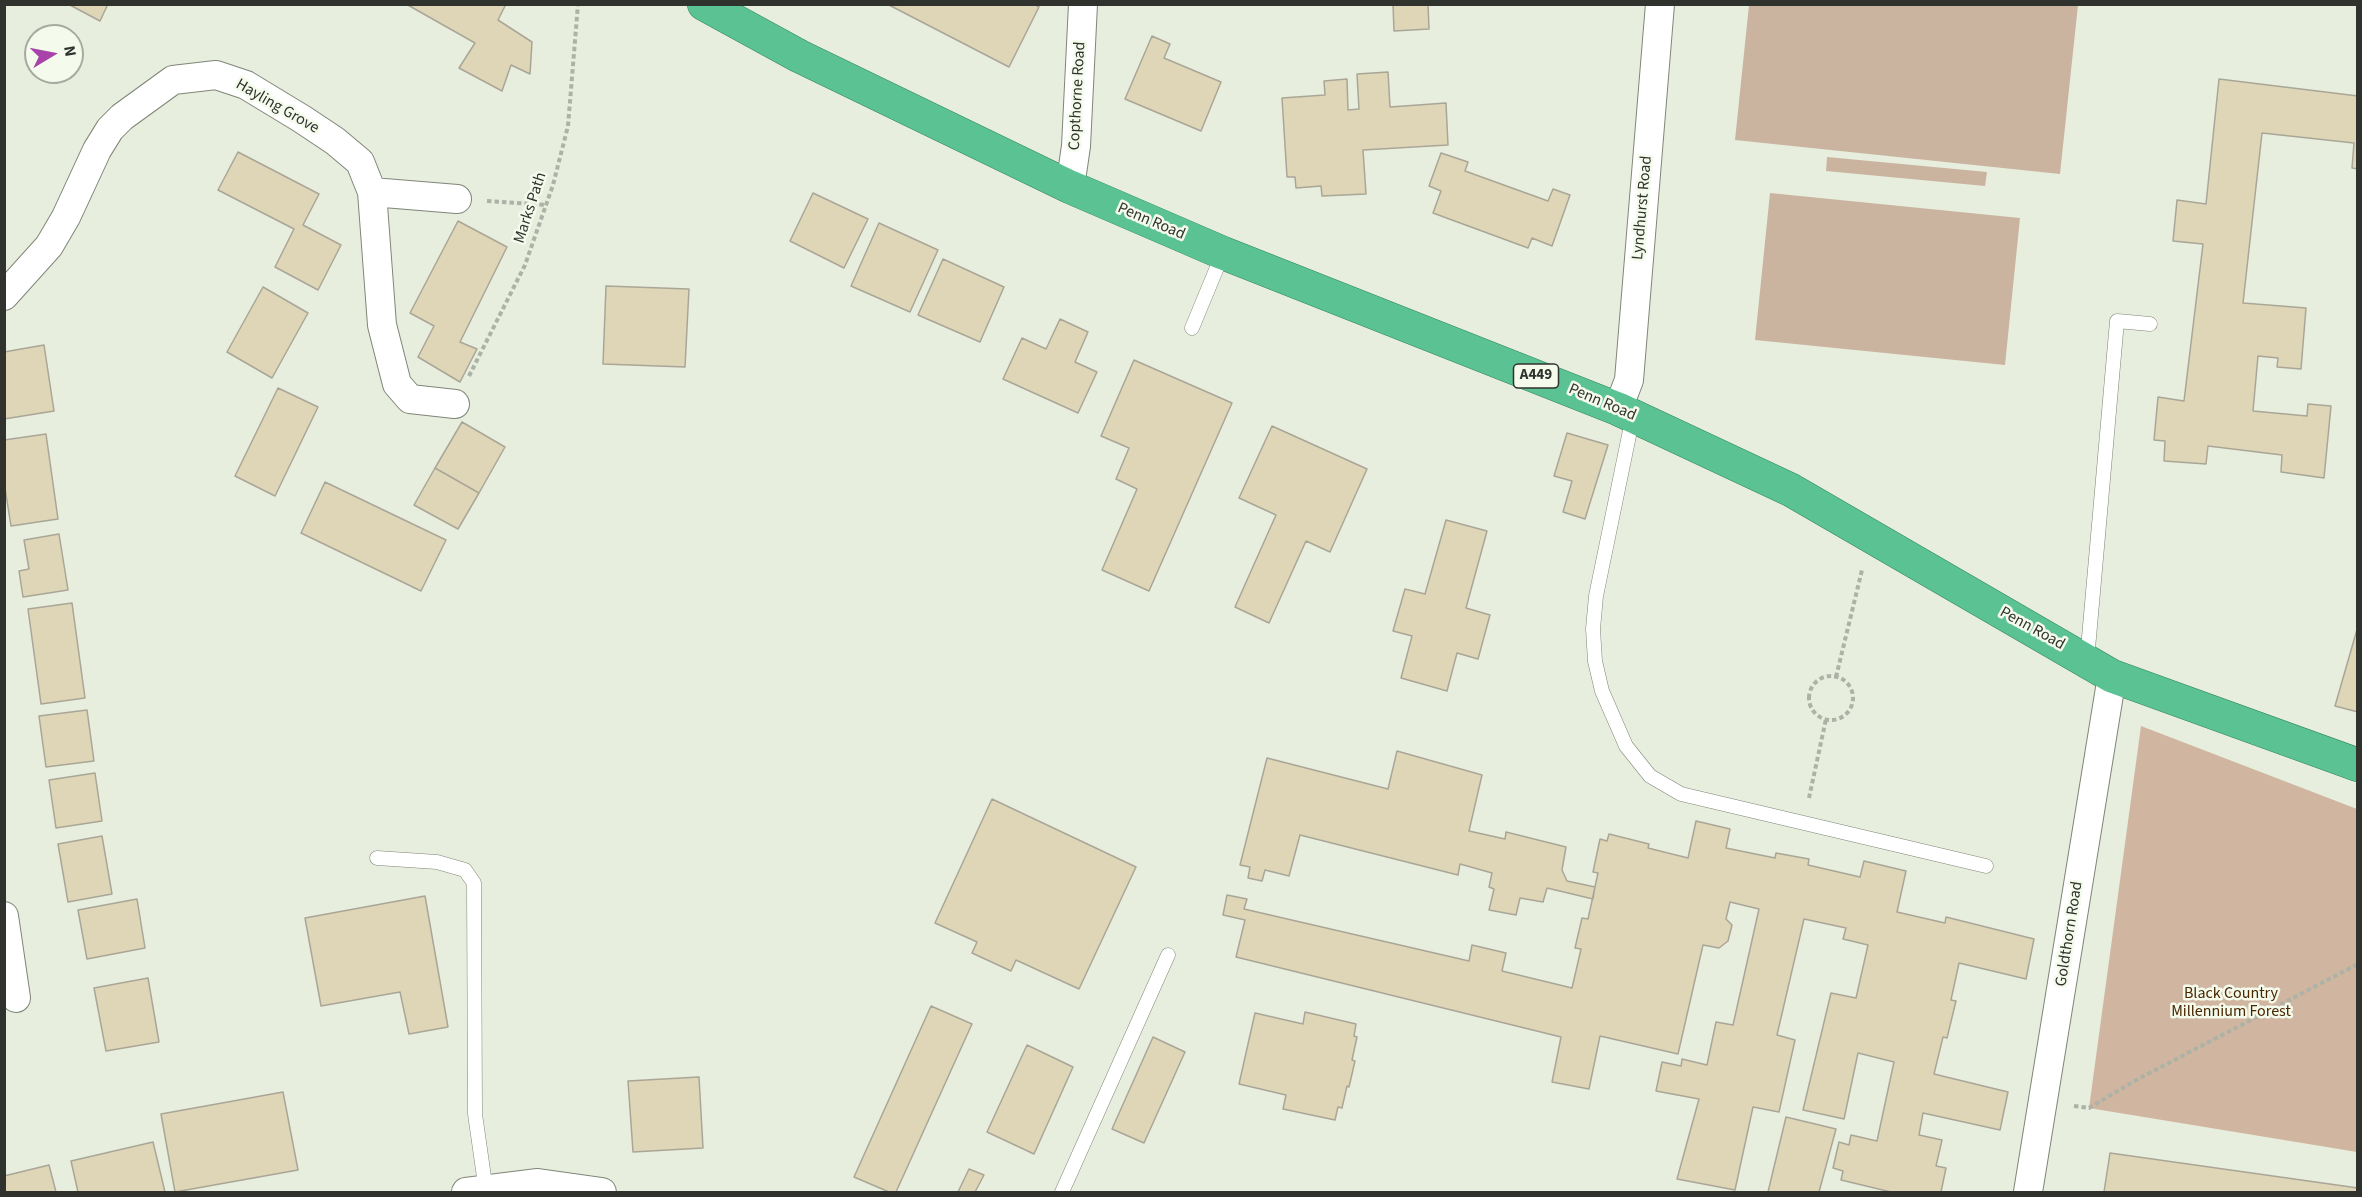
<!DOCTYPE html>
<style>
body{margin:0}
#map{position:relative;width:2362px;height:1197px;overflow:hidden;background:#e7eede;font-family:"Source Sans 3",sans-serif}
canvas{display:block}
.frame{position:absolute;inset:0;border:6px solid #30332d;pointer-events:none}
.north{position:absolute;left:24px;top:24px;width:60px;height:60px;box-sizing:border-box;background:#f4fbec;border:2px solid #a6aba0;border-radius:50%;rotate:80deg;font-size:16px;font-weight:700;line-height:24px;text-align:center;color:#30332d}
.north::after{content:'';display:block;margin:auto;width:21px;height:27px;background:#a743a9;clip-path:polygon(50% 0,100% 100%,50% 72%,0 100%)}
</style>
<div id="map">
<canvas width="2362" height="1197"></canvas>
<div class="frame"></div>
<div class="north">N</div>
</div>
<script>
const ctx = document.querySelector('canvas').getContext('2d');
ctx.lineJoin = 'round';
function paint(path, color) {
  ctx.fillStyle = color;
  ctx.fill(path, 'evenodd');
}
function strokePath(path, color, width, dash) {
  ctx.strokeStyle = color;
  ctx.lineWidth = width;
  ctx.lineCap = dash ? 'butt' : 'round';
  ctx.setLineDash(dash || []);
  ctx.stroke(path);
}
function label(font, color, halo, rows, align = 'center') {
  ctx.font = font + ' "Source Sans 3",sans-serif';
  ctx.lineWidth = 5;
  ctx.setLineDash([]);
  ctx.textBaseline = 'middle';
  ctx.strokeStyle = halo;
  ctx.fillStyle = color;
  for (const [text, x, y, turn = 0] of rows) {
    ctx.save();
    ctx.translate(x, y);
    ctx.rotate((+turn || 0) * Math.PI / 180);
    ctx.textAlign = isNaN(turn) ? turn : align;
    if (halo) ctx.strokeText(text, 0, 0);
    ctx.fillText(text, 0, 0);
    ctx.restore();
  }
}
const green = new Path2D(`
 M1749,5H2078L2060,174L1735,140Z
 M1827,157L1987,172L1985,186L1826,171Z
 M1770,193L2020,218L2005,365L1755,340Z`);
const forest = new Path2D(`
 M2141,726L2357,809V1152L2089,1108Z`);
const building = new Path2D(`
 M68,4H108L100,21Z
 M406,4H506L498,20L532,42L530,74L511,65L502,91L459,68L475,43Z
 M887,4H1034L1039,7L1009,67Z
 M1393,4H1428L1429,29L1394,31Z
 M1152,36L1170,44L1164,58L1221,82L1201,131L1125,99Z
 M1388,72L1390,107L1446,103L1448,145L1363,150L1366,194L1322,196L1321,186L1296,188L1295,177H1287L1282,98L1325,95L1324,81L1347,79L1348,110L1359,109L1357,74Z
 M2219,79L2358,96V169L2352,168L2354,143L2262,133L2243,303L2306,308L2301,369L2277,367L2278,358L2258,356L2253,411L2307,416L2308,404L2331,406L2324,478L2281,472L2282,455L2208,446L2206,464L2164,461L2165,441L2154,440L2158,397L2184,401L2203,244L2173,241L2177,200L2206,204Z
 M238,152L319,194L303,225L341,245L318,290L275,267L294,229L218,190Z
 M1441,153L1468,162L1465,171L1548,201L1553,189L1570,195L1552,246L1532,238L1528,248L1433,213L1441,191L1429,186Z
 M813,193L868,219L844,268L790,241Z
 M458,221L507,247L460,342L477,349L460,382L418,357L434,326L410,313Z
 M879,223L938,250L910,312L851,286Z
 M943,259L1004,287L980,342L918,315Z
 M606,286L689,289L685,367L603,364Z
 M263,287L308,313L272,378L227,352Z
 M1060,319L1088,332L1075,362L1097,372L1078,413L1003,379L1022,338L1046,349Z
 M44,345L54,411L4,419V352Z
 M1134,360L1232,403L1149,591L1102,570L1137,489L1116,479L1129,448L1101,436Z
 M278,388L318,407L275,496L235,476Z
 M462,422L505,447L479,493L435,468Z
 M1272,426L1367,469L1330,552L1306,541L1269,623L1235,607L1276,515L1239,498Z
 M1567,433L1608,445L1585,519L1563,512L1572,481L1554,476Z
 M46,434L58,519L11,526L4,482V440Z
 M435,468L479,493L458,529L414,505Z
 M325,482L446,540L421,591L301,533Z
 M1446,520L1487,531L1466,608L1490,615L1478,659L1457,653L1447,691L1401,678L1412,636L1393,631L1405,589L1425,594Z
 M59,534L68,590L23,597L19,571L29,569L24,540Z
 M72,603L85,698L41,704L28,609Z
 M2358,626V712L2335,706Z
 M87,710L94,761L46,767L39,716Z
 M1397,751L1482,775L1469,831L1505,839L1506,832L1566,847L1562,870L1567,881L1595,887L1593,899L1547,888L1543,902L1520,898L1516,915L1489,910L1494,889L1489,887L1492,873L1460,864L1458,875L1300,835L1289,876L1265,870L1262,881L1248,878L1250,867L1240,865L1267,758L1388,789Z
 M95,773L102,821L56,828L49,780Z
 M992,799L1136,867L1079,989L1016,960L1011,971L972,953L977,942L935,923Z
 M1696,821L1730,829L1726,848L1775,858L1776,853L1809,859L1808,865L1860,877L1864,861L1906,871L1897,912L1945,923L1946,917L2034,939L2026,979L1959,963L1951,1000L1956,1001L1947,1038L1943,1037L1934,1074L2008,1092L2000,1130L1923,1113L1919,1135L1942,1140L1936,1166L1946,1168L1941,1192H1891L1841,1180L1843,1171L1833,1168L1839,1142L1849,1145L1851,1135L1877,1141L1894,1062L1858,1053L1844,1119L1803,1110L1831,993L1856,998L1868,945L1843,939L1846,928L1804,919L1777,1035L1795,1040L1779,1112L1753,1107L1735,1190L1677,1179L1699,1099L1656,1091L1662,1062L1681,1066L1682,1059L1707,1065L1716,1022L1733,1025L1759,909L1730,902L1726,919L1732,925L1728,941L1719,948L1703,945L1678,1054L1600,1036L1589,1089L1552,1082L1561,1037L1236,957L1245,920L1223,915L1227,895L1247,899L1244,909L1469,961L1472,945L1506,953L1502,971L1572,988L1581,949L1575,948L1582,918L1588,919L1598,873L1593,872L1600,839L1607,841L1609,834L1649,844L1648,848L1688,858Z
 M102,836L112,894L68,902L58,844Z
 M425,896L448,1027L409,1034L400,992L321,1006L305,918Z
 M137,899L145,948L87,959L78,910Z
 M148,978L159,1042L106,1051L94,988Z
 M931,1006L972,1024L896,1192H889L854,1177Z
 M1305,1012L1356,1024L1354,1036L1357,1037L1352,1060L1355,1061L1349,1087L1347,1086L1342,1108L1338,1107L1335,1120L1283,1109L1286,1095L1239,1084L1255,1013L1303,1024Z
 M1153,1037L1185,1052L1144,1143L1112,1129Z
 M1027,1045L1073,1067L1034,1154L987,1132Z
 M699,1077L703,1148L633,1152L628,1081Z
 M283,1092L298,1170L175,1192L161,1114Z
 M1786,1117L1836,1129L1819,1192H1768Z
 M153,1142L165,1192H78L71,1161Z
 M2110,1153L2358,1188V1192H2104Z
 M49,1165L56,1192H4V1176Z
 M969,1169L984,1175L975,1192H958Z`);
const path = new Path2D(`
 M487,201L546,205
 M469,376L525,265L553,185L568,126L578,4
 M1809 698a22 22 0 1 1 44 0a22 22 0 1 1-44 0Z
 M1836,677L1862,570
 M1809,798L1826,719
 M2074,1106L2089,1108L2138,1079L2358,964`);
const service = new Path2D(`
 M1192,328L1223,253
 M1633,416L1596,596L1593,629L1595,661L1602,691L1626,746L1650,776L1681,794L1986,866
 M2087,660L2117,321L2150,324
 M377,858L437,862L465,870L474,883L475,1114L486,1191
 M1062,1192L1168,955`);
const minor = new Path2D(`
 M1070,187L1076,146L1083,4
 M372,192L457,199
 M4,296L49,246L66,217L97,150L110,129L122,117L173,80L216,75L246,85L302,119L335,141L360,162L372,192L382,325L397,384L410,399L455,404
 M1618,409L1629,380L1660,4
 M4,916L16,998
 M466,1192L538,1183L602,1192
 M2028,1192L2112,676`);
const trunk = new Path2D(`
 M704,4L799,56L1070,187L1223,253L1618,409L1791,490L2112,676L2358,765`);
const shields = [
 [1536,376,45]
];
const shieldNames = [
 ["A449",1536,376]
];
const streetNames = [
 ["Copthorne Road",1078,96,-87],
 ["Hayling Grove",277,107,30],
 ["Marks Path",531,208,-72],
 ["Lyndhurst Road",1643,208,-85],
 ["Penn Road",1151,222,23],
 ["Penn Road",1602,403,23],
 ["Penn Road",2032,629,29],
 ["Goldthorn Road",2070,934,-81]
];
const parkNames = [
 ["Black Country",2231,994],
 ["Millennium Forest",2231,1012]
];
paint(green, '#cab4a0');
paint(forest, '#d0b6a0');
paint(building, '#ded6b7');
strokePath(building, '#aaa697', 1.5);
strokePath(service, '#7f8678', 15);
strokePath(minor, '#7f8678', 30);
strokePath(trunk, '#31865e', 34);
strokePath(path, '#acb2a5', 4, [4.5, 3]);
strokePath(service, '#fff', 14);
strokePath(minor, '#fff', 28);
strokePath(trunk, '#5bc294', 33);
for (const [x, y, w] of shields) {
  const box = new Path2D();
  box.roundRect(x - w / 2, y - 12, w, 24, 4.5);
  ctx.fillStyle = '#f4fbec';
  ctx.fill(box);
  strokePath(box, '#30332d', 1.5);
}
label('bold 15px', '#30332d', null, shieldNames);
label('16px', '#30332d', '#f4fbec', streetNames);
label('16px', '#492600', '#f4fbec', parkNames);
</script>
